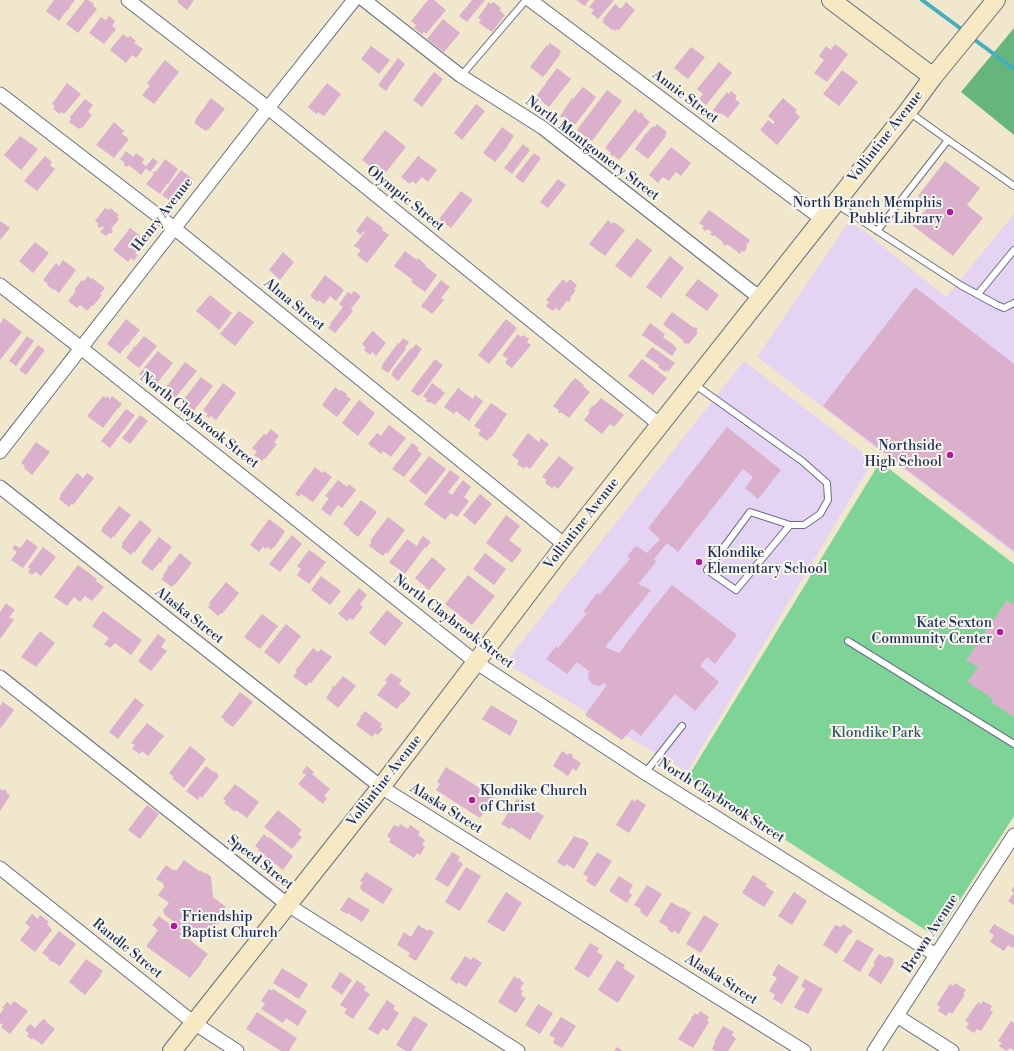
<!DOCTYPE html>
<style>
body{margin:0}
canvas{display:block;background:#f1e7cc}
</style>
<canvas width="1014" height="1051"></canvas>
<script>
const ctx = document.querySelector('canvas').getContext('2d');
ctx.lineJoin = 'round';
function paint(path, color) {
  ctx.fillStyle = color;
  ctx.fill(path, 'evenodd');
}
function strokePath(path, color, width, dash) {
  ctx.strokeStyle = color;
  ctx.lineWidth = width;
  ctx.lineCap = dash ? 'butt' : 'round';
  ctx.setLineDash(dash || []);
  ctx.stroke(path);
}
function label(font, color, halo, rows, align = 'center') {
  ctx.font = font + ' "Libre Bodoni",serif';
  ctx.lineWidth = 4;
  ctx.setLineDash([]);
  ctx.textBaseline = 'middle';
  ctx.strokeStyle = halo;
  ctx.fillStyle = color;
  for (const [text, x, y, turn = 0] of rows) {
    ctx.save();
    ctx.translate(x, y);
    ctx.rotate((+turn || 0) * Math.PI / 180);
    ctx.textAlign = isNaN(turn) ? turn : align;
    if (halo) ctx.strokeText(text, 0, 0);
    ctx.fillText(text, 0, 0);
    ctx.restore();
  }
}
const built = new Path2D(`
 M1014,214V553L757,357L850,220L946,297Z
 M744,361L873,461L687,772L505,663Z`);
const green = new Path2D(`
 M880,462L1014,564V816L936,937L688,777Z`);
const forest = new Path2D(`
 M1014,28V135L961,92Z`);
const stream = new Path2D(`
 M922,0L964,31
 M971,37L1014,69`);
const building = new Path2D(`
 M54,0H75L69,8H70L68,10H67L59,21L46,11Z
 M85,0H88L94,4L93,6L97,9L78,33L66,24Z
 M178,0H194L187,10L177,2Z
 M428,0H434L446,10L426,34L424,31L422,34L414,28L416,25L411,21Z
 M472,0H485L467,22L459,16Z
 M576,0H589L585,6Z
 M595,0H614L598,19L591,13L594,10L589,7Z
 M489,2L491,4L493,2L501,8L500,11L505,15L492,32L479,23L481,20L478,18Z
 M626,2L635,10L619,30L617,29L615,31L613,29L612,30L602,22L604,20L603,19L615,4L621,9Z
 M109,16L115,21L112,26L116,29L104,44L89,33L101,17L106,20Z
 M443,19L460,33L444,52L427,39Z
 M123,34L128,38L130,36L136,41L134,43L143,49L136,58L132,55L126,63L110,50Z
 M550,43L561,51L559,55H560L543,77L530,67L547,45L548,46Z
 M835,44L848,54L827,82L814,73L824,60L819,56L826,46L831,50Z
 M371,46L390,60L379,74L361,59Z
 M691,47L705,57L688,79L674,68Z
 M398,58L405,64L386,91L378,85Z
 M165,60L179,72L154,104L142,95L145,92V91L150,86L147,83Z
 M719,62L732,73L706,105L699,99L703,94L697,89Z
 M557,68L571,79L549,107L536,97L546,83V82L548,80Z
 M842,70L858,82L839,106L823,94Z
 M434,72L443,79L422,107L413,100Z
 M67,83L81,94L64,114L61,112L60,114L53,109L55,106L52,104Z
 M327,83L341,94L324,116L318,112L316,114L308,107Z
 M583,87L596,97L585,112L573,127L560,116L572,98L573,99Z
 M607,90L622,101L592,141L577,130Z
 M731,91L737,96L735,99L740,103L728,118L721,113L720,115L713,110L727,92L729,94Z
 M211,98L225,109L208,130L207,129L206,131L194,123L196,121L195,120Z
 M783,98L797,110L795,112L800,117L777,145L760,130L768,120L773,124L775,122L768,116Z
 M85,99L93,105L88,112L92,115L82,128L81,127L79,129L69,122L71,119L70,117Z
 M476,104L485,111L462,140L454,133Z
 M635,109L640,114L641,112L644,115L643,116L650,122L619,160L613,155L612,156L610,154L611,153L605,148Z
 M114,122L124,131L122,134L129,139L114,158L96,145Z
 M657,124L667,132L665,135L666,136L648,159L635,149L644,136L653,126L655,127Z
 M502,127L514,136L507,146H508L507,148H506L495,162L483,153Z
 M385,130L406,147L383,176L362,160Z
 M20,136L38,149L21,170L4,155Z
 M523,144L530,150L512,174L504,168Z
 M671,147L691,163L681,176L676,172L669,181L663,177L658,183L649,175Z
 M126,151L133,157L136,153L144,159L142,163L146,166L153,158L158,162L150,172L146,168L141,175L129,165L127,167L123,164L125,163L120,159Z
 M534,153L541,158L523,183L515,177L532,155H533Z
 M45,156L52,162L50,165L55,169L37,191L24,181Z
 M418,156L437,170L428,182L422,177L416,184L412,181L410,184L401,177Z
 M165,159L178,169L168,184H167L160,194L146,184L154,174L153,173L155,171L156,172Z
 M945,161L980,188L967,205L983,218L953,256L912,225L929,206L918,196Z
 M181,170L194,180L185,192L186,193L184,196L183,195L175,205L162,195L169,186V185L171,182V183Z
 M558,179L566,185L548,208L540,202Z
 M461,191L473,200L451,228L439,219Z
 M105,208L109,210L110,208L119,215L117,217L119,219L111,229L113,231L111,234L109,233L106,236L100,232L104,228L102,226L100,228L97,226L99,224L95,221Z
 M709,210L750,240L746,246L747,248L744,252L742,251L740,254L727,244L726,246L722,243L723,242L714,235L713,236L710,234L712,232L707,229L705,231L702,228L704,226L699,223Z
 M367,216L383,228L382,230L389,235L367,263L357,255L361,250L354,246L365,232L364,231L361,235L356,231Z
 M608,220L612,224L614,222L625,230L605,256L589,244Z
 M0,221L2,223V222L10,228L0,240Z
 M130,228L146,240L135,253L138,255L134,261L131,258L128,262L113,250Z
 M637,238L652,250L631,278L615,266Z
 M35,242L49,253L33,273L19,261Z
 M405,251L417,260L418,258L426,265L425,266L437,275L425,292L411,282L413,280L394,266Z
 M283,252L294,262L280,280L269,270Z
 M670,256L684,268L661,298L646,287Z
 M63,260L76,270L59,293L54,289L53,290L47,285L48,284L43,280L56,263L59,266Z
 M325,275L344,290L336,301L330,296L324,304L319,300L318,302L310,296Z
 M88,276L91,279L92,278L105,288L100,294L102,295L93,306L92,305L87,311L80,305L77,308L68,301L76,291L74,290L82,280L84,281Z
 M563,279L567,283L570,279L577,285L574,289L576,290L570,298L571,299L569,302L567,301L559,311L556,308L553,311L546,306L549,302L546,300Z
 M698,279L719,295L707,311L685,295Z
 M441,280L450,287L441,298L444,300L432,314L421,306Z
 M915,287L1014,364V551L823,406Z
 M354,291L361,296L351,309L353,311L335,333L328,328L331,325L330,324L343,307L339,304L348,292L351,294Z
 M210,295L232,313L219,330L196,311Z
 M239,311L254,322L235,346L220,334Z
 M672,312L694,328L695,327L698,329L696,331L698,332L689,344L688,343L686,344L683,342L684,341L663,324Z
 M4,318L22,332L0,360V324Z
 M126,319L140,330L129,343H130L128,346L127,345L120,354L107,344Z
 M506,319L517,328L489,364L478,355Z
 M650,323L665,334L663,337L675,346V347L677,349L672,356L642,335Z
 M372,331L375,332V333L386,343L376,356L372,352L370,355L364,350L366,348L362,344Z
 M518,334L521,337L523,335L529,339L527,342L531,345L512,368L505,363L508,359L502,355Z
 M27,336L34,341L16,366L9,361Z
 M144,336L157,346L139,368L126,358L133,349H132L134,346L135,347Z
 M403,338L409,342L405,348L406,349L388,373L381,368L383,366L382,365L398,343L399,344Z
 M416,344L422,349L418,354H419L398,381L391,375L393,373L392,372L411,348L412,349Z
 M38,345L45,350L26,375L19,370Z
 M652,347L675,363L668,372L666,370L665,372L658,367L659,365L645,356Z
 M158,351L173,363L154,387L139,374Z
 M435,359L443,365L421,395L420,394L418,396L411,391L413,388Z
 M642,359L667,378L653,395L628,376Z
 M185,362L197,371L175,398L174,397L172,400L163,393L165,390H164Z
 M201,377L213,386L192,413L191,412L189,414L180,407L182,404L181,403Z
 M575,378L584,385L583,386L590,392L569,418L561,412L560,414L558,412L559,410L553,406L572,381H573Z
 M223,383L236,393L216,420L211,416L209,418L206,416L208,414L203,410Z
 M432,383L440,389L441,388L442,389L441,390L445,393L435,405L430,402L429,403L426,401L427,399L423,396Z
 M335,387L340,391L341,390L347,394L346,396L351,399L337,417L322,405Z
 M458,388L473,399L475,395L483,401L469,421L456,411L454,414L444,407Z
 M103,396L106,398L107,396L110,399V400L112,396L122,404L119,408H118L103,428L87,416Z
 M601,398L624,415L614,427L610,424L602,434L584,420L590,412L588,411L593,405L594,406Z
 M359,400L375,413L358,436L342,423Z
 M491,403L507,414L491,438L490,437L487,441L478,434L481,430L474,426Z
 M126,409L135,415L110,448L101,441Z
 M140,415L148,421L130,444L122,438Z
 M389,425L406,438L391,457L383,451L381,454L373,447L372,448L371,447V446L368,444L377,433L381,436Z
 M727,427L781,470L758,499L745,488L753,477L743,469L678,552L667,543L654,559L656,562L638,584L651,590L605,647L619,653L650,612L672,585L737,635L715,664L707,657L700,666L719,682L695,711L675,694L641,736L632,729L622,740L585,715L607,685L604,683L600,686L593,685L588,678L589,671L577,662L567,674L546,659L556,646L558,648L587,613L583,612L597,593L600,594L630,559L627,556L636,546L647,553L660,539L648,528Z
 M271,429L279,436L274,442L277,444L265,459L264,458L262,461L254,455L257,452L252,448L264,434L266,435Z
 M528,433L539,442L541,438L549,444L530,469L526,466L524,469L517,464L519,461L512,455Z
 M36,442L50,452L32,475L24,468L25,466L21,463Z
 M412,443L419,448L417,450L422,454L404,477L392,469Z
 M429,456L446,469L426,495L409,481Z
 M559,456L574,468L558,489L554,486L552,488L545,483L547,480L542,477Z
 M315,467L322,473L324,471L332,477L313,502L301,494L299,497L295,494Z
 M450,470L460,477L448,492L452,495L463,480L471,487L464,497L469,501L457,517L451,513L445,520L424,504Z
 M77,473L83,478L87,473L94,478L73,505L72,504L69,507L59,499L61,496L60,495Z
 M338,480L347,487L349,484L356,490L342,508L338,505L330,516L321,509L329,498L325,496Z
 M480,494L492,504L475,525L463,515Z
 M361,500L377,512L358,537L349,530L350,529L343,524Z
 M119,506L131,515L114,537L113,536L111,539L101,531L103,528H102Z
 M506,515L520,526L509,540L522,550L512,563L486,543Z
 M388,517L405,530L387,554L386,552L383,556L369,546L372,542L370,541Z
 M269,519L285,531L274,548L273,547L271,550L267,547L265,549L263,547L259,552L250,545Z
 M140,520L152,530L134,553L133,552L131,555L121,547L123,544L122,543Z
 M292,535L302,544L280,572L269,564Z
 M423,536L431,542L426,548L425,547L405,574L390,563L389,562L407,539L417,546L419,543H418Z
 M159,537L172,547L162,560H163L161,563L160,562L152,571L141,562L143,559Z
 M27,539L38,547L23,568L11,560L17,552L12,548L15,545L20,548Z
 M43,547L56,557L41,576L35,572L32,575L28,572L30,569L28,567Z
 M309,550L321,558H320L326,562L309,584L297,575L301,569L297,566Z
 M180,553L192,563L175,585L174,584L172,587L161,579L164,576L163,575L168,568L167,567L169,565L170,566Z
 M485,553L506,569L494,585L473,569Z
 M432,557L446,569L429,590L415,578Z
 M78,565L97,579L96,581L104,587L92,601L85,596L80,602L74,597L67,606L54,597Z
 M468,575L495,596L472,625L445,604Z
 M321,576L341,591L330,605L311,590Z
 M226,582L239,593L222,614L221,613L218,616L208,607L210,605L209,603Z
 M359,588L367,595L360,604L363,607L353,620L350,618L347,621L338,614Z
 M1007,600L1014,605V717L991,702L993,699L967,682L978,667L966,660Z
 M6,603L15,610L9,617L14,620L0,639V612Z
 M387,610L403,623L385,646L369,633Z
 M103,611L142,640L131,655L115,643L110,648L104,644L109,638L92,626Z
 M262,614L278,626L260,649L244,637Z
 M286,624L301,636L279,664L264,652Z
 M40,631L55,643L36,667L21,657Z
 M158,634L166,640L161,647L167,651L151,671L138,661Z
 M313,648L318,652L321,649L332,657L311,683L310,682L306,686L293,676L297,672L295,671Z
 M391,673L402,680L399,684L411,693L403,703L402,702L397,709L377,695L387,682L385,680Z
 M343,676L356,686L338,708L326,698L332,689L331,688L333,686L334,687Z
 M240,692L253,702L233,727L224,721L225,720L221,717Z
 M135,698L144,705L118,739L109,732Z
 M3,702L14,710L0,729V706Z
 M491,705L518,721L510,736L482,719Z
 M365,711L382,724L380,727L383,729L378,735L375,733L372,737L356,725L361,718L360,717Z
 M147,723L164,736L148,756L142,751L140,754L132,749L135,745L131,743Z
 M190,746L206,759L184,788L172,778L174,777L169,773Z
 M562,751L568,755L569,753L573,755L572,757L581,763L576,771L573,768L568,776L553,766Z
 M206,766L214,772H215L217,773V774L219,776L202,798L200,796L198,800L186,791Z
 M307,766L314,772L312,774L330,789L324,796L327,798L323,804L298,784L306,775L302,772Z
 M446,767L494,797L480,818L436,790L440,784L437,782Z
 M235,784L259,802L247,818L236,810L235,812L224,803L226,801L223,799Z
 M0,788L3,791L4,789L7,791L6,792L10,796L0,811Z
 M517,799L544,816L530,840L511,827L510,829L501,824Z
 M632,799L635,802L637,799L646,805L629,833L616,825Z
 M147,805L159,814L140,839L128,830Z
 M278,810L302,830L298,834L302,837L292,849L264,827Z
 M400,824L408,829L410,825L420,832L418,835L425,840L422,845L425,847L420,855L417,853L414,858L389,842L391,839L387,836L394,825L399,827Z
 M264,834L268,838L269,837L293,856L283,870L258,850L259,849L255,846Z
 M574,836L581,839L582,838L589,843L574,869L566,864L565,867L557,862Z
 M452,852L460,857L458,860L463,864L448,887L435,879Z
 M597,852L612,861L595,887L586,881L588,877L583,874Z
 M184,860L199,871H201L204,873H206L211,877L213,897L225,906L226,916L220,923L216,924L210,929L188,933L182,928L179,932L208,954L201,963H202L190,978L147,947V945L158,930L152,925L159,916L172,926L174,922L164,914L163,910L169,903L158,895L164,887L163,883L156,879L166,865L173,870H177Z
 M466,867L481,876L460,911L445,902Z
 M366,872L393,889L383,904L361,890L360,887L363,882L360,881Z
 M753,875L767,884L765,886L774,892L764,907L742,893Z
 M619,876L633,885L629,892L632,895L627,903L609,891Z
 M647,885L662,894L647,917L640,912L641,909L634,905Z
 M1014,886V905L1008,901L1014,893L1011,891Z
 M506,892L522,903L504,932L487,922Z
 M794,892L807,901L792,925L778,916Z
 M348,897L370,910L362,922L348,913L347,914L340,910Z
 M671,902L681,908L682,907L691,913L679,934L674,931L672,933L667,929L668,927L659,922Z
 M32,914L38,919L40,915L49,922L47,924L52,930L35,952L20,940L30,927L25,923Z
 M704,915L719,924L701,953L686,944Z
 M843,924L853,931L850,935L849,934L837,954L823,945L835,925L841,927Z
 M994,924L1014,936V946L1012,948L1008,945L1004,951L990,942L994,935L989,932Z
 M418,925L428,931L429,929L434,932L416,961L408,956L410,953L397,945L404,932L411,937Z
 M59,931L76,944L60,966L52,961V962L48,959L49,958L42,953Z
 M857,939L874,949L860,972L843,961Z
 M590,943L599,948L597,952L603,956L589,978L574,969Z
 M879,954L886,958L888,956L894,959L893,962L894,963L881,984L868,975L875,964L873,963Z
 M465,956L471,960L473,957L482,963L466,987L458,982L457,984L450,979Z
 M86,959L103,971L100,974L101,975L85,995L69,982Z
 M617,960L625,965L623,968L635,976L618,1003L598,990Z
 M778,964L799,977L782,1004L773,999L775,995L769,991L777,978L772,975Z
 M282,968L308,984L299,999L273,983Z
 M340,972L352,980L342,995L331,987Z
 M514,976L518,979L519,978L521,979L520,980L524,983L520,989L523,991L521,994L523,995L522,996L526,998L516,1013L498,1002Z
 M805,979L823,989L808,1014L801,1010V1011L798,1010L794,1007L805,989L801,986Z
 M357,980L366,987L364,990L370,994L353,1019L344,1013L347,1009L340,1005Z
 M955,983L966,990L963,994L965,995L952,1014L949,1012L946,1016L938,1011L940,1007L937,1004L950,984L953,986Z
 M269,989L272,991L273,989L307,1011L298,1026L286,1018L283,1023L261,1009L265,1004L261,1001Z
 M387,1000L395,1006L393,1009L399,1013L388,1031L383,1028L378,1035L368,1029Z
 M14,1001L28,1011L10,1034L1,1027L3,1025L0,1023V1014L4,1009L2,1008L7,1002L11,1005Z
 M983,1001L992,1006L990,1010L993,1012L981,1031L977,1029L974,1033L966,1028L969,1023L965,1021L978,1002L981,1004Z
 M538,1004L553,1013L540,1034L525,1025Z
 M700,1011L709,1017L707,1020L709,1022L693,1048L678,1039L692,1018H691L692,1016H693L695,1013L698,1015Z
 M257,1012L297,1038L289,1051H281L246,1029Z
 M414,1016L428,1024L411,1051H406L396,1045Z
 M561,1017L576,1026L562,1048L553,1043L555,1038L549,1035Z
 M43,1019L47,1021L46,1022L55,1029L42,1045L33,1038L32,1040L27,1036L29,1034L25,1030L30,1024L35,1028Z
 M1011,1021L1014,1023V1049L1013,1050L1010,1048L1007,1051L999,1046L1002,1043L998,1041Z
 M723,1026L734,1032L732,1035L736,1039L728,1051H715L712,1049L715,1043L714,1042Z
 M617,1047L623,1051H614Z`);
const lane = new Path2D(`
 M461,76L526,0
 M948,140L1014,186
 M836,204L962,286L997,305L1004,308L1014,303
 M877,231L948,140L909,112
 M978,294L1014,250
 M694,384L802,461L827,483L828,500L820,514L804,525H790L736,590L707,570L750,512L790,525
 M848,641L1014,744
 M645,773L682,726`);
const street = new Path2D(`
 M128,0L268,108L660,425
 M364,0L461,76L543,128L760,298
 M530,0L822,219
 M0,94L174,228L565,545
 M0,285L81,348L477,663L645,773L936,955
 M0,452L268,108L354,0
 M0,487L381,787L804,1051
 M0,677L288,905L518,1051
 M0,868L194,1023L237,1051
 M897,1016L952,1051
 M874,1051L1014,835`);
const secondary = new Path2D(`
 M831,0L933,77
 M172,1051L381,787L565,545L908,111L933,77L996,0`);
const markers = [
 [950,212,4,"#b5179e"],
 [950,455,4,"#b5179e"],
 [699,562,4,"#b5179e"],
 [1000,632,4,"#b5179e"],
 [472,800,4,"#b5179e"],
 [174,926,4,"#b5179e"]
];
const streetNames = [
 ["Annie Street",685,97,37],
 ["Vollintine Avenue",886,137,-52],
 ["North Montgomery Street",592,149,37],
 ["Olympic Street",405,199,39],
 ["Henry Avenue",163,215,-52],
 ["Alma Street",294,305,39],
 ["North Claybrook Street",199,421,38],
 ["Vollintine Avenue",582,524,-52],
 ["Alaska Street",189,616,38],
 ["North Claybrook Street",453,622,37],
 ["Vollintine Avenue",385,781,-52],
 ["North Claybrook Street",721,801,32],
 ["Alaska Street",446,809,32],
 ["Speed Street",260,863,38],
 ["Brown Avenue",931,934,-57],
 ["Randle Street",127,949,39],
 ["Alaska Street",721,980,32]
];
const poiNames = [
 ["North Branch Memphis",942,204],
 ["Public Library",942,220],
 ["Northside",942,447],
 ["High School",942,463],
 ["Klondike",707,554,"left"],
 ["Elementary School",707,570,"left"],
 ["Kate Sexton",992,624],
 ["Community Center",992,640],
 ["Klondike Church",480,792,"left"],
 ["of Christ",480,808,"left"],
 ["Friendship",182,918,"left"],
 ["Baptist Church",182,934,"left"]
];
const parkNames = [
 ["Klondike Park",876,734]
];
paint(built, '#e4d3f2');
paint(green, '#7ed396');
paint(forest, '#66b57f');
strokePath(stream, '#42b1be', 4);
paint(building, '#dab0cd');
strokePath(lane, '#666f84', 8);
strokePath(street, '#666f84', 15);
strokePath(secondary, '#666f84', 20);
strokePath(lane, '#fff', 6);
strokePath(street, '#fff', 13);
strokePath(secondary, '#f6e9c3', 18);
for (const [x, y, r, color] of markers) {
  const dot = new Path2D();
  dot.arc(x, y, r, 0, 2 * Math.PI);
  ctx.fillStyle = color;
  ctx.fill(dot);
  strokePath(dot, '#fbf7ec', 1.5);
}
label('14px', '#1b2f5e', '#fbf7ec', streetNames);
label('14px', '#1b2f5e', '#fbf7ec', poiNames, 'right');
label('14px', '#34586c', '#fbf7ec', parkNames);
</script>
